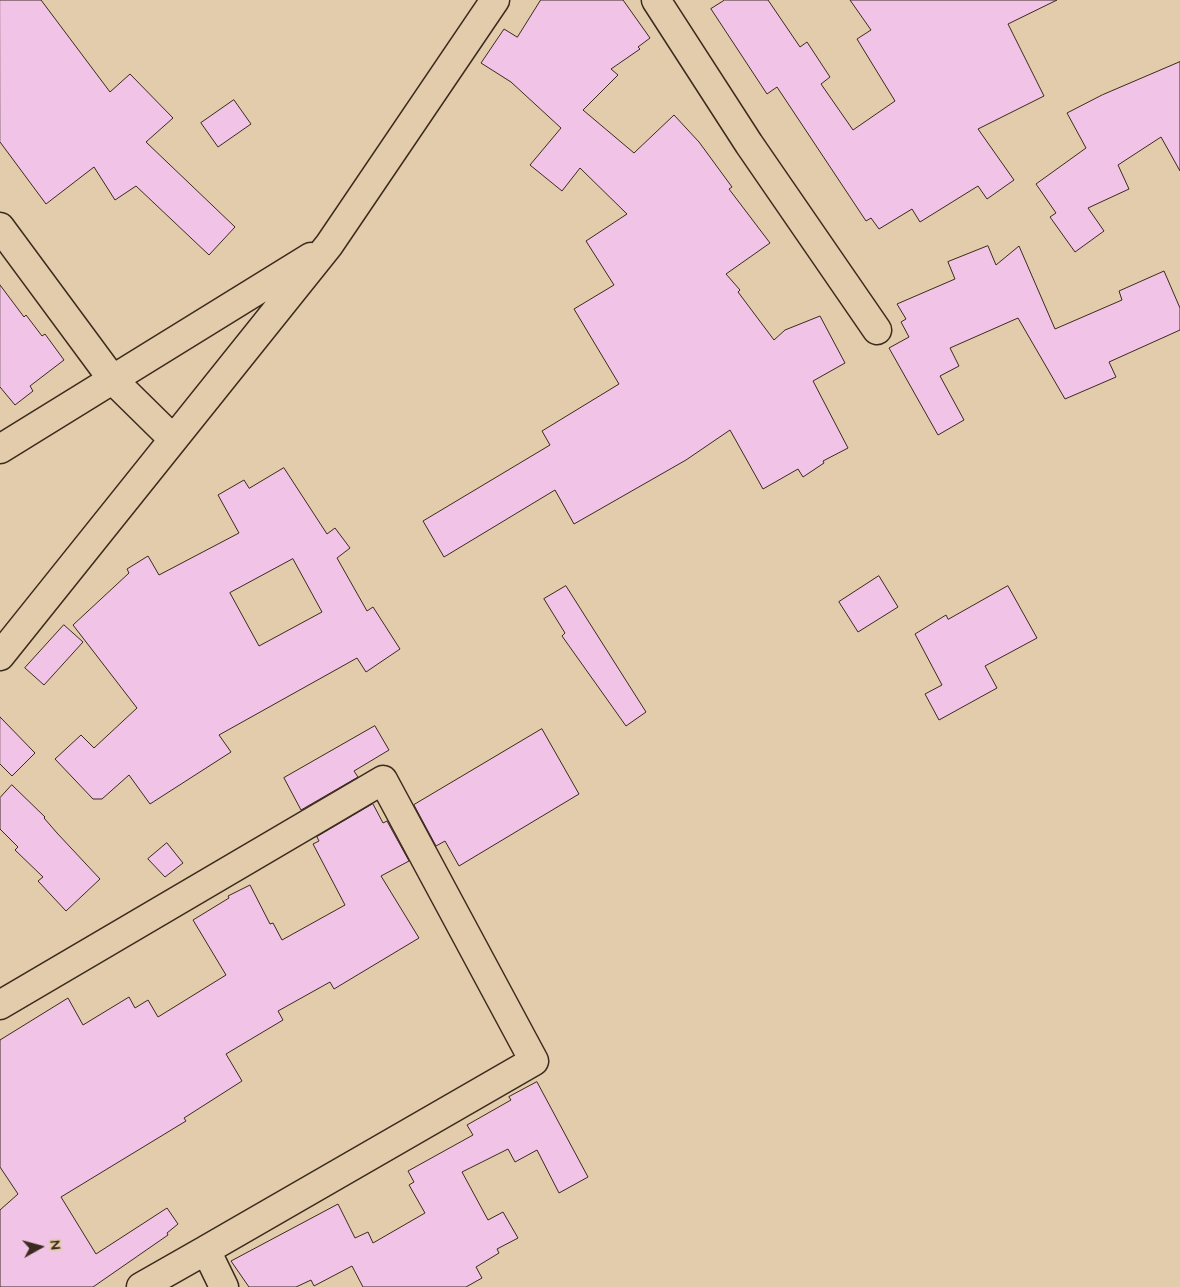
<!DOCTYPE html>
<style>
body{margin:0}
#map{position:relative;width:1180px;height:1287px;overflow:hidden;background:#e2ccab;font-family:"Architects Daughter",sans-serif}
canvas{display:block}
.north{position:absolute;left:15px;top:1222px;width:50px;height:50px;-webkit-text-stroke:4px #e2ccab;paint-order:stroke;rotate:83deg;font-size:14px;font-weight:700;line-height:20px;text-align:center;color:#3b2a1e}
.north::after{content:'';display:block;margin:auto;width:18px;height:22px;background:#3b2a1e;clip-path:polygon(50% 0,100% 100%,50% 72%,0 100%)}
</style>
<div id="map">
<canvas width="1180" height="1287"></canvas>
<div class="north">N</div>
</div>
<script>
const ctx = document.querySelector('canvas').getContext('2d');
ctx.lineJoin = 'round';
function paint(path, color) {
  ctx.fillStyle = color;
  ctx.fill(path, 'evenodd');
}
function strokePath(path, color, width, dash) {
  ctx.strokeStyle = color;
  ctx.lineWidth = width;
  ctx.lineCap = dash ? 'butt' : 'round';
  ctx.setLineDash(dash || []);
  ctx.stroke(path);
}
const building = new Path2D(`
 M0,0H41L110,92L130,74L173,118L146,142L235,227L209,255L136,186L115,200L94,167L46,204L0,142Z
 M541,0H623L650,38L638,47L640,49L611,69L618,75L583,110L634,153L674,115L699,142L732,187L729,189L770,243L726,274L740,290L738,292L774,340L785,330L820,316L845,363L813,381L848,448L823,461L824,463L803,477L798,469L763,489L730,430L686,460L574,524L555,490L444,557L423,521L550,445L542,431L619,384L574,309L614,285L586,241L627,214L580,168L562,191L530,165L561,128L511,82L481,63L504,29L517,37Z
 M725,0H768L800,47L807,42L830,77L821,84L853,130L895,101L857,39L871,30L850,0H1057L1008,24L1044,96L978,129L1014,180L987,199L978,186L920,222L912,209L879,229L871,218L866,221L777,87L767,94L711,9Z
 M1180,62V171L1161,137L1118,165L1129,189L1088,208L1104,231L1075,252L1050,217L1056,213L1036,184L1086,148L1067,113L1102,95Z
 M234,100L251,124L218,147L201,123Z
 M988,246L996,265L1019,246L1055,329L1122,300L1119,291L1164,271L1180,308V330L1109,362L1116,377L1065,399L1018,318L950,348L959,366L940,376L964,420L938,435L889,348L909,337L901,322L906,319L897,304L955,279L948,262Z
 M0,285L24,317L26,315L42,336L45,334L64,360L30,386L33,391L15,405L0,387Z
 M284,468L327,534L335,528L350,548L337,558L367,611L373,607L400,649L366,672L357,658L219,735L231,752L150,804L129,775L102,799H93L55,759L81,735L94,748L137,708L73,625L129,573L127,569L148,556L159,575L239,533L218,495L244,480L249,488ZM293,559L322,612L259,646L230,593Z
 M879,576L898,607L858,632L839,602Z
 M566,586L646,712L626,726L562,636L565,633L544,599Z
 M1008,586L1037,638L985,666L997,688L939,720L925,694L942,685L915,634L946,615L948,619Z
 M64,625L83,642L44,685L25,668Z
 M0,717L35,753L12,776L0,764Z
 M375,726L389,750L354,771L358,777L301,810L284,778Z
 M542,729L579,794L459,866L445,841L436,846L414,805Z
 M12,785L45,817L44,818L57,833L100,879L66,911L38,881L43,877L15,850L18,847L0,829V798Z
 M373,804L383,823L387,821L409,861L381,876L419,938L334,989L330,982L278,1011L283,1020L226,1054L242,1081L184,1118L186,1121L61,1197L96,1254L167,1208L178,1224L167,1233L168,1235L93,1287H0V1210L18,1194L0,1167V1040L68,998L83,1025L129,997L135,1008L148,1000L158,1017L226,975L193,920L229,898L228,896L250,885L270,924L273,923L282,940L345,905L313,844L319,841L317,837Z
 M167,843L183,863L165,877L148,859Z
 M537,1082L588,1177L559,1193L537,1150L515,1162L508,1149L462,1172L488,1220L503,1212L518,1238L497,1249L499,1253L476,1267L482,1278L466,1287H363L352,1266L314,1286L311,1280L296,1287H249L231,1261L338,1204L355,1238L368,1232L373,1243L425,1213L409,1185L414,1182L408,1171L473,1135L467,1125L511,1100L509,1097Z`);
const street = new Path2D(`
 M656,0L749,144L877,330
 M0,227L113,380L173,439
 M0,449L311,257
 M0,656L329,245L495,0
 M0,1005L383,780L534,1061L206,1250
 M141,1287L206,1250L224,1287`);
paint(building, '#f1c3e7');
strokePath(building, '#3b2a1e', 1);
strokePath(street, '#3b2a1e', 31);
strokePath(street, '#e2ccab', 28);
</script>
